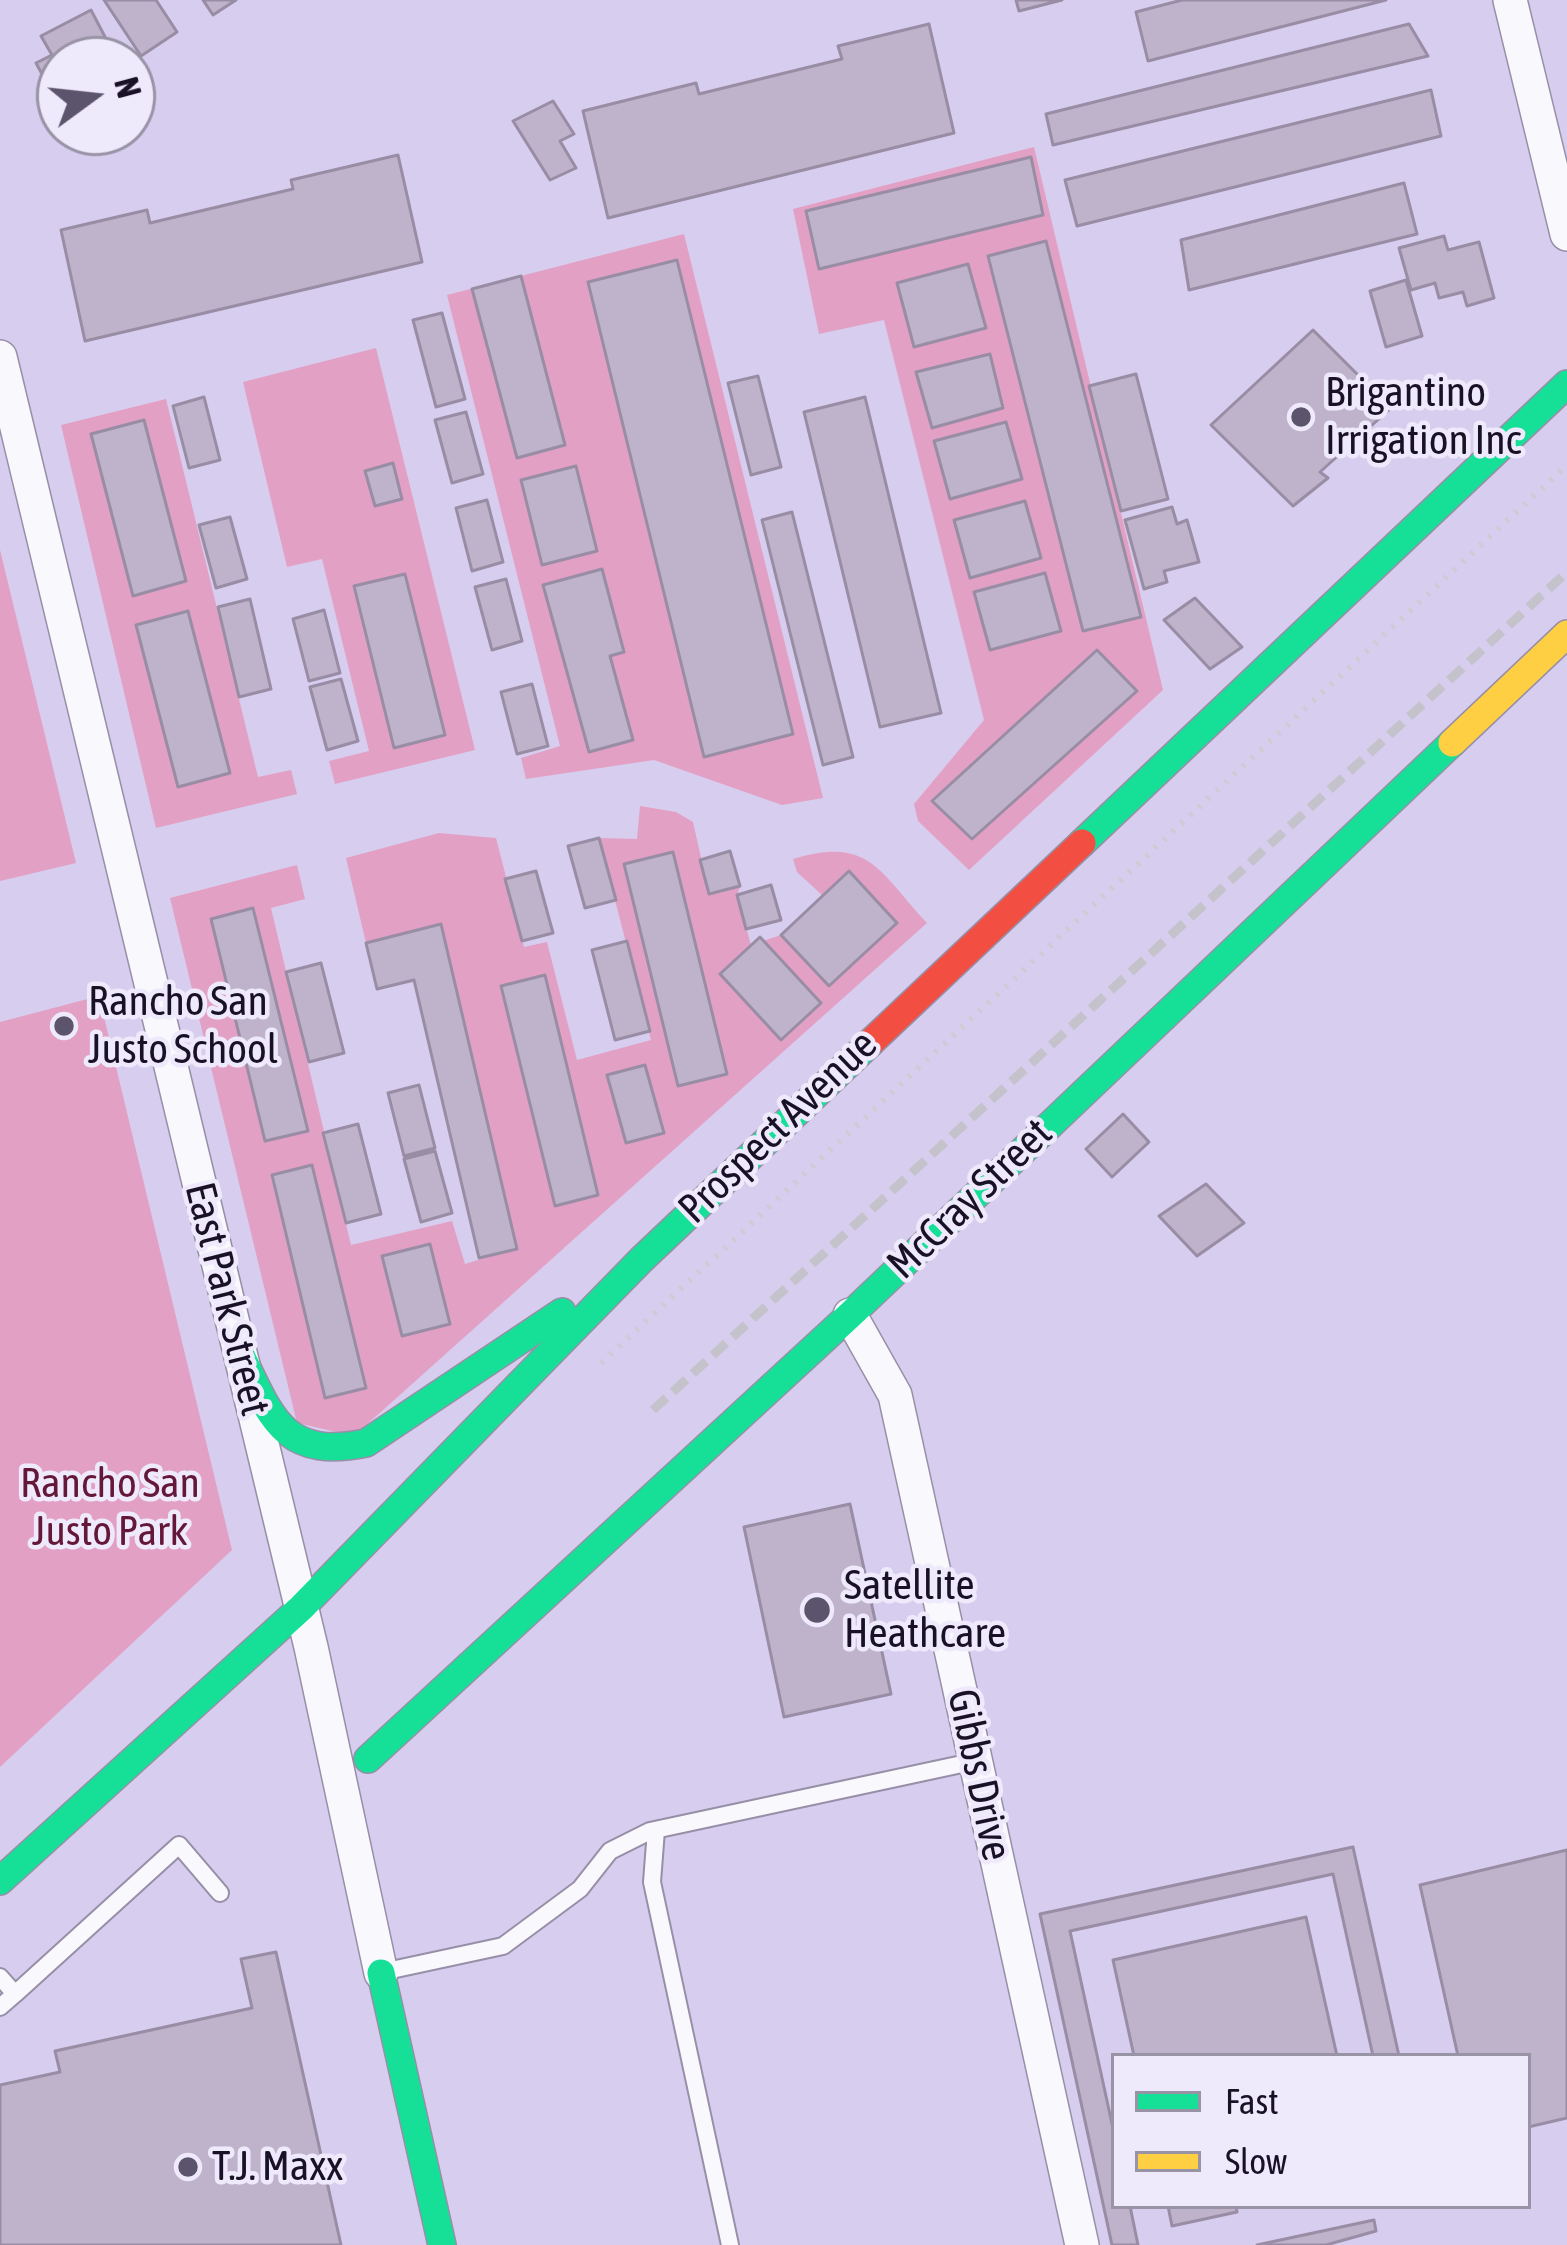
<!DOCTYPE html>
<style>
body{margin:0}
#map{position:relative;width:1567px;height:2245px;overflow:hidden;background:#d7cdee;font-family:"Asap Condensed",sans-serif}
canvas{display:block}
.legend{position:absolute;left:1111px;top:2053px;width:420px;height:156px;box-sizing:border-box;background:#eee9fb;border:3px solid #9993a6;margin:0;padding:15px 21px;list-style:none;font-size:36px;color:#191227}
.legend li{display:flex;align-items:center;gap:24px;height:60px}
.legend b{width:60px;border:3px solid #9993a6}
.north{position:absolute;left:36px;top:36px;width:120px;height:120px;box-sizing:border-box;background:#eee9fb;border:3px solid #9993a6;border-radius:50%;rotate:75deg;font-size:33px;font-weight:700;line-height:48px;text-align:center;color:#191227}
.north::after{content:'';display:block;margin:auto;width:42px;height:54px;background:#5c536d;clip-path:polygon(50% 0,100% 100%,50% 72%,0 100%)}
</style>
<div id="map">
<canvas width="1567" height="2245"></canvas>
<ul class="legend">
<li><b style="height:15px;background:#16e098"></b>Fast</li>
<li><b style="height:15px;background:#ffcf43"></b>Slow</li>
</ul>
<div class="north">N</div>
</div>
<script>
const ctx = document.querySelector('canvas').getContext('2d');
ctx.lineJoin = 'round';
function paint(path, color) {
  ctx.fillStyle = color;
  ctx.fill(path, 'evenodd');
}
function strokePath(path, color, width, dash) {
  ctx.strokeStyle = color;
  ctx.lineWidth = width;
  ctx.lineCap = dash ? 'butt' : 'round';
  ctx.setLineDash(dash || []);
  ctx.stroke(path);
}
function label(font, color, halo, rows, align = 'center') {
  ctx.font = font + ' "Asap Condensed",sans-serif';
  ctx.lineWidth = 9;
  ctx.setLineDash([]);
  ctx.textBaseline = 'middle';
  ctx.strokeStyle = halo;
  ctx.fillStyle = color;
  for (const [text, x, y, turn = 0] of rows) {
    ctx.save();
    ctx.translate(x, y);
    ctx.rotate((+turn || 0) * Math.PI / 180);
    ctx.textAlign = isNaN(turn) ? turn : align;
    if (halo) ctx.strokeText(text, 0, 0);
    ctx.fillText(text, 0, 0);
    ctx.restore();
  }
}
const green = new Path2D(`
 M1034,147L1163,690L969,870L918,821L914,804L984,720L884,320L819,334L793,209Z
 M684,234L823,798L782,805L654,760L526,779L521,758L560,746L447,295Z
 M376,348L475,750L335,784L329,761L369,751L322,559L287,567L243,382Z
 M166,399L258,777L291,770L297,794L156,828L61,425Z
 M0,550L76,863L0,881Z
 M640,806L676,812L693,822L709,893L740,886L737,896L751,945L781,935L829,986L823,896L797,872L793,859C870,836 878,871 927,923L354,1436L297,1423L170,898L297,865L305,899L271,908L351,1245L452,1221L465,1264L517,1248L441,925L366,943L346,858L439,833L496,838L524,947L547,942L577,1060L651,1040L599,838L637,839Z
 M99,996L232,1550L0,1767V1022Z`);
const building = new Path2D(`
 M104,0H156L177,32L141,56Z
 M203,0H236L213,15Z
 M1016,0H1062L1019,11Z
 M1182,0H1386L1148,61L1136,12Z
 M91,10L117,60H60L56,100L36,63L52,55L41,36Z
 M929,24L954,133L608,218L583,111L696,83L699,94L842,59L838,46Z
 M1409,24L1428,56L1053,145L1046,114Z
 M1431,90L1441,136L1077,226L1065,180Z
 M553,101L574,134L560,141L576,168L550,180L513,121Z
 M398,155L422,262L85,341L61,230L147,210L150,223L293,189L291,180Z
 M1031,157L1043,215L819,269L806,211Z
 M1404,183L1417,234L1189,290L1181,240Z
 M1444,236L1448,250L1479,242L1494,298L1467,306L1463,292L1439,298L1435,283L1411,290L1399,248Z
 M1046,241L1141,617L1083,631L988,256Z
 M677,260L793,734L704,757L588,282Z
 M968,264L986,328L914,347L897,283Z
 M521,276L565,445L517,458L472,289Z
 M1406,280L1422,336L1386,347L1370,291Z
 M442,313L465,399L436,407L413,320Z
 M1313,330L1391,408L1320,472L1328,478L1293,506L1211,425Z
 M990,354L1003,408L932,428L916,372Z
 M1136,374L1168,499L1121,511L1089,386Z
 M758,376L781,467L751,475L728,383Z
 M204,397L220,460L189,468L173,406Z
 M865,397L941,713L880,727L804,412Z
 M466,412L483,474L452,483L435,420Z
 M144,420L186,581L133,596L91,434Z
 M1006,422L1022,479L950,499L934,441Z
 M393,463L402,499L375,506L365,471Z
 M576,466L597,551L542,565L521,480Z
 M487,500L503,562L472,571L456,508Z
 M1025,501L1041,558L970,578L954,520Z
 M1172,507L1177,524L1187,520L1199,562L1164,571L1167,582L1144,589L1125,520Z
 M792,512L853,757L823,765L762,520Z
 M230,517L247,579L216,588L199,525Z
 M602,569L624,652L610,656L633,740L589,752L543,585Z
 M1045,573L1061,631L990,650L974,592Z
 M405,574L445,735L394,748L354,586Z
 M506,579L522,641L492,650L475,587Z
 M1195,598L1242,647L1210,669L1164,620Z
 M250,599L271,689L239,697L218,607Z
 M324,610L340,673L309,681L293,619Z
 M188,611L230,773L178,787L136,625Z
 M1097,650L1137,691L972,839L932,801Z
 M341,679L358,741L327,750L310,687Z
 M532,684L548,746L517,754L501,692Z
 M599,838L616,900L585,908L568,846Z
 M730,851L740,886L709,894L700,860Z
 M673,852L727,1074L678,1086L624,864Z
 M536,871L553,933L522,941L505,879Z
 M849,871L897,923L829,986L781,935Z
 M771,885L781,920L746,929L737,895Z
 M253,908L308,1131L265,1141L211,919Z
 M441,924L517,1249L479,1258L414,980L377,989L366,943Z
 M760,937L821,1003L781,1040L720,974Z
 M627,941L650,1031L615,1040L592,950Z
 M321,963L344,1053L309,1062L286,972Z
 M545,975L598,1195L555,1206L501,986Z
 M645,1065L664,1133L626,1143L607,1075Z
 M419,1085L435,1148L404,1156L388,1093Z
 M1123,1114L1149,1142L1112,1177L1086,1149Z
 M358,1124L381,1214L346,1223L323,1133Z
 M435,1151L452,1213L421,1222L404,1159Z
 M312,1165L366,1388L325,1398L272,1175Z
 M1206,1184L1244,1223L1197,1256L1159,1216Z
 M430,1244L450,1324L402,1336L382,1256Z
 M850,1504L891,1694L784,1717L744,1527Z
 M1353,1847L1399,2056H1373L1333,1874L1070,1931L1114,2133V2206H1130L1138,2245H1112L1040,1914Z
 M1567,1850V2118L1528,2127V2056H1458L1420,1885Z
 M1306,1917L1337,2056H1134L1113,1960Z
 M276,1952L341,2245H0V2085L60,2072L55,2051L252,2008L241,1959Z
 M1168,2206H1236L1237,2212L1172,2226Z
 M1374,2220L1376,2231L1326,2245H1257Z`);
const path = new Path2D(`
 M601,1363L1567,465`);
const lane = new Path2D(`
 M656,1830L652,1882L730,2245
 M382,1972L503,1946L580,1889L610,1851L650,1831L976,1761
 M0,1977L15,1994L179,1845L220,1893
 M0,2007L15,1994`);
const street = new Path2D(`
 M1510,0L1567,234
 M0,357L311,1647L381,1973
 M850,1315L895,1395L1082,2245`);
const fast = new Path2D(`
 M1082,843L1567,384
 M240,1353C271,1418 284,1460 366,1443L562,1312
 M368,1759L850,1315L1452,743
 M0,1881L301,1608L641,1260L870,1043
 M381,1973L442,2245`);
const slow = new Path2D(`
 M1452,743L1567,634`);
const jam = new Path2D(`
 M870,1043L1082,843`);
const rail = new Path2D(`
 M653,1410L1567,572`);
const markers = [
 [1301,417,12,"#5c536d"],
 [64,1026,12,"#5c536d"],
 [817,1610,15,"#5c536d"],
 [188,2167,12,"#5c536d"]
];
const poiNames = [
 ["Brigantino",1325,393],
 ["Irrigation Inc",1325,441],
 ["Rancho San",88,1002],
 ["Justo School",88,1050],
 ["Satellite",844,1586],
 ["Heathcare",844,1634],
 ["T.J. Maxx",212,2167]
];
const streetNames = [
 ["Prospect Avenue",778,1127,-44],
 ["McCray Street",970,1199,-44],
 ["East Park Street",227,1299,76],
 ["Gibbs Drive",979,1775,78]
];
const parkNames = [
 ["Rancho San",110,1484],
 ["Justo Park",110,1532]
];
paint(green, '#e3a0c5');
paint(building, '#bfb3cb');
strokePath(building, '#988da4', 3);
strokePath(lane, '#978fa8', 20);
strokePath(street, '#978fa8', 36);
strokePath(fast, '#978fa8', 30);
strokePath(slow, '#978fa8', 30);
strokePath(jam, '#978fa8', 30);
strokePath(path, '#cecbd5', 6, [3, 9]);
strokePath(lane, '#f9f8fc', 16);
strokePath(street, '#f9f8fc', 33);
strokePath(fast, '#16e098', 27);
strokePath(slow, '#ffcf43', 27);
strokePath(jam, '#f24e42', 27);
strokePath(rail, '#c4c2ca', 9, [18, 9]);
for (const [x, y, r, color] of markers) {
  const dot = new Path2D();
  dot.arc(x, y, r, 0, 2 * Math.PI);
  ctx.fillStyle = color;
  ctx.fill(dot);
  strokePath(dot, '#eee9fb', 4.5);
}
label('42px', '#191227', '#eee9fb', poiNames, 'left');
label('42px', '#191227', '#eee9fb', streetNames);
label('42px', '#641738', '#eee9fb', parkNames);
</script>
